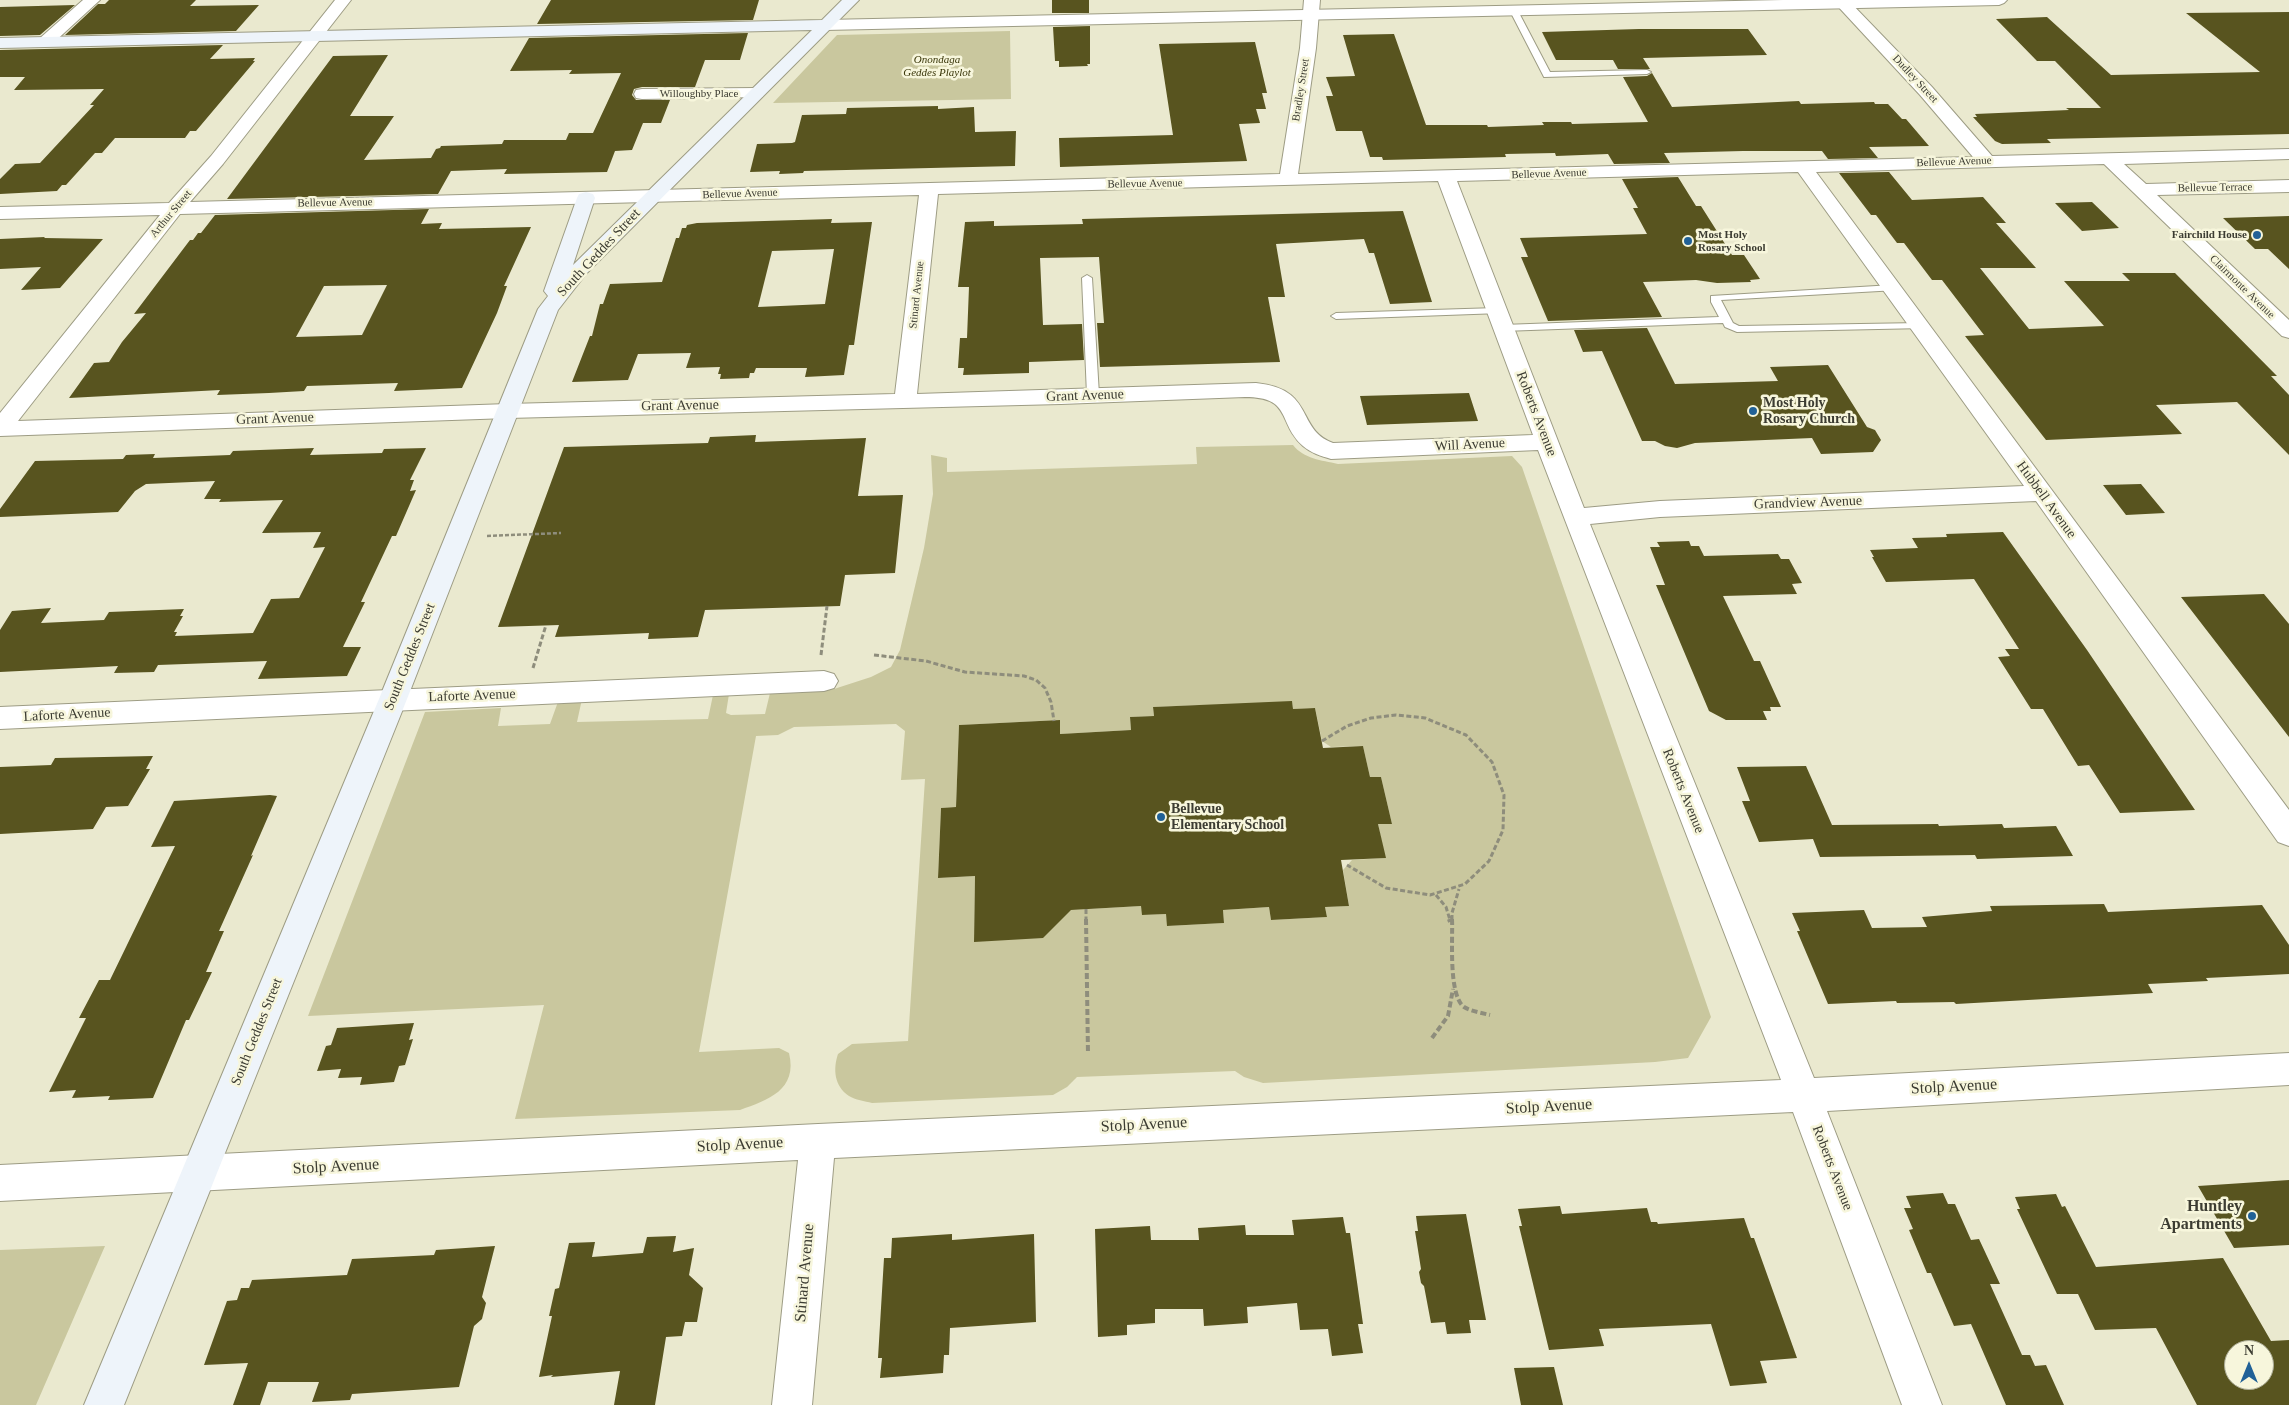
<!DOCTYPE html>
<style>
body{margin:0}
#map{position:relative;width:2289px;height:1405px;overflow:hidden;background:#eae9cf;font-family:Georgia,serif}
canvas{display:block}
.north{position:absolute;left:2224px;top:1340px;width:50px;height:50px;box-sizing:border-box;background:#f7f6dc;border:1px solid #acac98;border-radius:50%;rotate:0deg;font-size:14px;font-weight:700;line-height:20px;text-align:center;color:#3c3c32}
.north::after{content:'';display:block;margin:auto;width:18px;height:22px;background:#216197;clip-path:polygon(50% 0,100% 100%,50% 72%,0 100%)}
</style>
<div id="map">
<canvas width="2289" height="1405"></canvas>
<div class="north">N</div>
</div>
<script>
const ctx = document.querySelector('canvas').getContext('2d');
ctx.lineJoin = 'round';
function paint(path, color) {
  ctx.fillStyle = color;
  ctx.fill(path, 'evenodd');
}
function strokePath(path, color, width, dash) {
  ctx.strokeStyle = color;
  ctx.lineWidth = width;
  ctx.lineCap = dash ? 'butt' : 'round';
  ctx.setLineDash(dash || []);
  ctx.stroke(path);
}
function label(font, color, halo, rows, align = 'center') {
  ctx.font = font + ' Georgia,serif';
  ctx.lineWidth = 5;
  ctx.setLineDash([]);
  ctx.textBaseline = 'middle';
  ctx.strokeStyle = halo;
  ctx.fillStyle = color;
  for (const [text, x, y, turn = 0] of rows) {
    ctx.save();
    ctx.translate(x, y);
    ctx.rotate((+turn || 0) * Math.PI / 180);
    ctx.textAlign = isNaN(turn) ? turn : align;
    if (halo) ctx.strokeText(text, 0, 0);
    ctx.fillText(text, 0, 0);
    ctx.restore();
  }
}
const green = new Path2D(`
 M1010,31L1011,99L773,103L837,35Z
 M1293,445C1304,459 1321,460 1338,464L1512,456L1522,467L1711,1017L1688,1058L1655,1062L1263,1083L1244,1077L1235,1071L1077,1077L1067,1087L1053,1095L872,1103C865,1101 855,1100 849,1096C834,1086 833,1069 838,1054L852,1044L908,1041L925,779L901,780L905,731L896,724L794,727L778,735L756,736L699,1052L779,1048L789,1053C798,1090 768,1100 740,1110L515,1119L544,1005L308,1016L425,712L501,708L498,726L550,724L559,699H582L577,722L708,719L713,695L729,694L726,713L731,715L765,714L770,693L834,689L871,677L891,667L900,650L924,548L933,494L931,455L947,458V472L1197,464L1196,447ZM1292,702L1293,709L1315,708L1322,741L1331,747L1363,746L1370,777H1381L1392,824H1378L1385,858L1352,860L1343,870L1349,906L1325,907L1327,917L1271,920L1269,907L1223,910L1224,923L1168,926L1166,914L1143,915L1141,906L1071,910L974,941L975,876L938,878L941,808L956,807L959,725L1060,720V734L1131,730L1130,717L1154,716L1153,707L1201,705L1203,713Z
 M105,1246L36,1405H0V1250Z`);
const building = new Path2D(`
 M109,0H196L190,6L259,5L236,31L65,35L98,4H105Z
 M551,0H759L753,20L537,24Z
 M1052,0H1089V13H1052Z
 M75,5L40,35L0,36V7Z
 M2289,12V134L2047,139L2051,143L2002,144L1995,141L1973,117H1977L1975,114L2069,110L2066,108H2101L2055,61H2037L1996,19L2047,17L2111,75L2260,72L2186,13Z
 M1090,26V64H1087L1088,66L1059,67V61H1055L1053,27Z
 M1639,29H1748L1767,55L1643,58L1650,69H1618L1613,60H1556L1542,32Z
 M748,33L740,60H705L695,87H642L634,89L632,95L636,100H670L661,123H643L632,150L615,151L607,172L504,174L507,169L451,171L438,194L227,199L333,56L388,55L350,116H394L364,160L431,158L436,149L440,148L441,146L502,144L504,140H566L569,133H593L621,73L569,74L572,70L510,71L529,38Z
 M1394,34L1426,125H1487L1488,127L1544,125L1542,122H1571L1572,124L1648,122L1623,77L1647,76L1652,73L1672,107L1799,101L1801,104L1874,102L1875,104H1888L1902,119H1906L1929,146L1869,147L1878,158L1828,159L1822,151H1743L1664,153L1670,163L1614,164L1608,154L1556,156L1555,153L1505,154L1506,157L1383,160L1382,157H1370L1362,131H1336L1326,96H1333L1326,77L1355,76L1343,35Z
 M1255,42L1267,93H1262L1266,109H1256L1260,123L1239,124L1247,161L1060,167L1059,138L1173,135L1159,44Z
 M223,45L210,59L255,58L253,61H255L196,131H190L185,138H115L102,153H95L66,185H62L57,191L0,194V179L15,164L40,163L94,105H90L104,89L14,90L25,77H0V50Z
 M938,106V109L974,107L975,132L1016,131L1015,166L804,171L803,173L779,174L780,171L750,172L757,144L792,143L795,142L802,115L846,114L847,108Z
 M1889,172L1912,200L1983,197L2006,223H1996L2036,268H1980L2029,329L2104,326L2064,281H2130L2122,273H2175L2277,376H2271L2289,395V455L2237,402L2156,405L2182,434L2046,440L1965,336L1984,335L1942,280H1932L1904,243H1897L1876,215H1871L1839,173Z
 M1678,177L1696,206H1701L1732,255H1744L1760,279L1750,280L1751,282L1717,283L1696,280L1643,282L1662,317L1548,321L1521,257H1528L1520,238L1647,234L1633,208H1638L1622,179Z
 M2092,202L2119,228L2082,231L2055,203Z
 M429,209L421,224L442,223L439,229L531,227L504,286H507L497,313L462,388L394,391L398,383L307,386L304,391L269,393L217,395L220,390L69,398L94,363L109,362L122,342L146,313L134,314L190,240H193L198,233H201L215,215ZM387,285L362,335L296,337L324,286Z
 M1403,211L1432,302L1390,304L1374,253H1369L1364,239L1276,244L1285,297H1268L1280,362L1100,367L1097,323H1104L1099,257L1040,258L1043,325L1082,324L1084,360L1029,362V373L963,375L964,368H958L960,338H967L969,287H958L965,222L994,221V226L1083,224L1082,219Z
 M2289,216V269L2268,249H2255L2223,218Z
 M832,219L831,223L872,222L854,345H849L844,375L805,377L807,368H756L754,373H750L749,378L720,379L721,374H718L720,367L686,368L691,353L638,354L628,380L572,382L590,336H592L600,304H603L610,284L662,282L676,238H679L682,228H686L687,225L697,223ZM834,249L825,304L758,307L772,251Z
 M45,237L44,238L103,239L60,288L21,290L41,267L0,269V239Z
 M1647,328L1675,384L1778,381L1770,367L1828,365L1867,427L1875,430L1881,440L1873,452L1821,454L1812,438L1695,443L1677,448L1665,446L1655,441H1642L1602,351L1583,352L1574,330Z
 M1469,393L1478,421L1367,425L1360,396Z
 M756,435L755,442L866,438L858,496L903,495L895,573L845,575L840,606L705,610L698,637L648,639L649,633L555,637L559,625L498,627L564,447L708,443L710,437Z
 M314,448L310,455L382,453L384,449L426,448L410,480H414L410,491L416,490L396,536H392L361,602H365L343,647H361L347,676L258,679L267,661L158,665L154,672L114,673L118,666L0,672V630L12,611L51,608L41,623L104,620L109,612L184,609L180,616H183L174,632H177L175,636L253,633L271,599L299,598L325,547L313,548L321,532L262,533L283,500L219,502L221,499H204L215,481L146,484L135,491L118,512L0,517V509L35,461L123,459L126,455L155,454L153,458L230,455L233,451Z
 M2141,484L2165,513L2126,515L2103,485Z
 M2003,532L2087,650L2195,810L2120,813L2089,765L2078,766L2043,709H2031L1998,657L2010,656L2005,649H2019L1974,579L1886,582L1872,557H1874L1870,550L1918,548L1912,538L1947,537L1946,534Z
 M1689,541L1691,546H1699L1704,556L1778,554L1781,559H1789L1802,583L1792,584L1797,594L1723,596L1754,661H1760L1781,707H1770L1771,711H1763L1767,720H1726L1709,711L1656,585H1665L1650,547H1660L1657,542Z
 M2264,594L2289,624V737L2181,597Z
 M1292,701L1293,709L1315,708L1323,748L1363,746L1370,777H1381L1392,824H1378L1386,858L1341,860L1349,906L1325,907L1327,917L1271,920L1269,907L1223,910L1224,923L1167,926L1166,914L1142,915L1141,906L1071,910L1043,938L974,942L975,876L938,878L941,808L956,807L959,725L1060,720V734L1131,730L1130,717L1154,716L1153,707Z
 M153,756L146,769H150L128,806L106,807L93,829L0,834V767L51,765L55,758Z
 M1806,766L1832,825L1938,824L1939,826L2002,824L2004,828L2056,826L2073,856L1977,859L1975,855L1820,857L1813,839L1759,842L1742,801H1750L1737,767Z
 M270,795L277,796L251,856L253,855L219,931H224L206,972H212L189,1020H186L153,1098L108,1100L110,1096L72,1098L76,1090L49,1092L86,1018H79L99,980H110L175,846L151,847L174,801Z
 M2104,904L2108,912L2262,905L2289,945V974L2206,978L2208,981L2148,984L2153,993L1956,1004L1954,1002L1897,1003L1896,1001L1828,1004L1797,931H1800L1792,913L1864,910L1872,928L1927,927L1922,917L1992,911L1990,906Z
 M414,1023L409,1040L413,1039L405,1065L399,1066L394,1082L360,1085L362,1077L338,1078L341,1069L317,1071L326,1046L331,1045L337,1028Z
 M2289,1180V1245L2234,1248L2198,1186Z
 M1943,1193L1948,1204H1955L1971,1240L1979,1239L2000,1284H1990L2022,1355H2030L2035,1366L2046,1365L2064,1405H2006L1971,1324L1954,1326L1931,1273H1927L1909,1230L1913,1229L1904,1208H1911L1906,1196Z
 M2056,1194L2062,1207L2065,1206L2096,1267L2223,1258L2271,1341L2289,1340V1405H2197L2156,1328L2095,1330L2078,1294H2057L2017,1209H2020L2015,1197ZM2234,1350H2264V1380H2234Z
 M1560,1206L1562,1214L1647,1208L1651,1222H1657L1658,1224L1744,1218L1751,1238H1754L1797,1358L1760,1361L1767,1383L1730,1386L1711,1324L1599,1329L1604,1346L1549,1350L1519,1226H1522L1518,1209Z
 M1466,1214L1486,1320H1469L1471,1333L1447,1334L1445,1322L1431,1323L1424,1286L1421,1283L1419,1272L1421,1269L1415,1231H1418L1416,1216Z
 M1343,1217L1346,1233H1350L1363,1324H1358L1363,1353L1332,1356L1328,1329L1300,1330L1297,1303L1247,1307L1248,1323L1204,1326L1203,1309H1155V1323L1127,1325V1335L1098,1337L1095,1229L1150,1226L1151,1240H1199L1198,1228L1245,1225L1246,1235H1294L1292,1220Z
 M952,1234V1240L1034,1234L1036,1322L950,1328L949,1355H944L943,1373L880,1378L882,1358H878L884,1258H891L892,1238Z
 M676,1236L673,1252L694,1248L689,1275L703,1288L697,1322H685L682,1336L666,1337L655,1405H614L620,1371L551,1377L553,1375L539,1377L552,1316H549L555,1289L559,1288L569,1243L595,1242L592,1257L643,1253L647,1237Z
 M495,1246L482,1297L486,1303L482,1319L474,1326L459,1387L352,1394L350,1400L312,1402L319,1382H268L260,1405H233L248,1363L204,1365L227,1301L237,1300L241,1288H249L252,1280L347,1275L352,1259L434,1255L436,1250Z
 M1554,1367L1563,1405H1521L1514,1368Z`);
const pathFar2 = new Path2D(`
 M487,536L561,533`);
const pathFar1 = new Path2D(`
 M821,655L827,606
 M874,655L926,661L965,672L1024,676L1036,680L1045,688L1051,702L1054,721
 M533,668L546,625
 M1322,741L1347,726L1371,718L1396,715L1425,718L1466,735L1492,762L1504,795L1503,830L1489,861L1465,884L1430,895L1386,888L1347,865
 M1436,895L1446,907L1450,920
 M1086,909V920
 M1452,920V913L1459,889`);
const path = new Path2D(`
 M1086,919L1088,1054
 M1449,919L1450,922
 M1452,919C1453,938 1448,995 1464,1007C1470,1011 1482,1013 1490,1015
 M1432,1038L1448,1016L1453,989`);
const service = new Path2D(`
 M1511,9L1518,11L1550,72L1647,70L1651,72L1647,74L1544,77L1510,11Z
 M1087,275L1092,278L1099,395L1093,398L1087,395L1082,278Z
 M1893,285L1898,288L1897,290L1721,300L1733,323L1739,326L1921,323L1926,326L1925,328L1737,332L1725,327L1723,323L1503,331L1498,328L1503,325L1719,317L1711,302V296Z
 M1497,308L1501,309V313L1336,319L1331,316L1336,313Z`);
const minor = new Path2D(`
 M83,0H100L51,45H39L37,42L39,39Z
 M335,0H351L223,164L190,202L1280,174L1300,48L1304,0H1320L1316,48L1298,174L1973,157L1920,95L1832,0H1848L1932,87L1992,156L2289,149V159L2124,164L2146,184L2289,180V192L2157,195L2289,320V338L2282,336L2104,164L1816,172L2289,810V846L2278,842L2036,501L1660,517L1590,524L1814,1078L2289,1053V1085L1827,1111L1942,1405H1902L1793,1112L834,1158L812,1405H772L798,1160L0,1201V1165L818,1124L1781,1080L1538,450L1331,459C1321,456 1311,453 1303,446C1277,423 1293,397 1245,397L1061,404L508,418L0,436V413L160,215L0,219V207L169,203L211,156ZM1798,172L2024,486L1660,501L1584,508L1457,181ZM1438,181L1533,435L1333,443C1295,429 1316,389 1256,383L917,394L938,194ZM919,195L895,394L508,404L18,421L180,214Z
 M756,88L762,89L764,93L762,97L642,99L636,98L634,94L636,90L642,89Z
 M824,671L834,674L838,681L834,688L824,691L0,729V707Z`);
const tertiary = new Path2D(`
 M1783,0H2007L2004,3L1999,5L825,30L819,28L817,25L819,22L825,20Z`);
const secondary = new Path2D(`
 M842,0H859L586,274L558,310L407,699L124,1405H84L379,699L538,309L548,296L544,291L577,198L579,194L586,192L593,194L595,198L573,265L812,30L0,48V38L822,20Z`);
const markers = [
 [2257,235,5,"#216197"],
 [1688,241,5,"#216197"],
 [1753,411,5,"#216197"],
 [1161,817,5,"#216197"],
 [2252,1216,5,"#216197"]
];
const farParknames = [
 ["Onondaga",937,60],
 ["Geddes Playlot",937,73]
];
const farStreetnames = [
 ["Dudley Street",1915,79,47],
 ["Bradley Street",1301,90,-81],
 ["Willoughby Place",699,94],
 ["Bellevue Avenue",1954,162,-2],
 ["Bellevue Avenue",1549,174,-2],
 ["Bellevue Avenue",1145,184,-1],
 ["Bellevue Terrace",2215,188,-1],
 ["Bellevue Avenue",740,194,-2],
 ["Bellevue Avenue",335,203,-1],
 ["Arthur Street",171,214,-50],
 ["Clairmonte Avenue",2242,287,44],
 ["Stinard Avenue",917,295,-84]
];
const farPoinames = [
 ["Most Holy",1698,235],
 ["Rosary School",1698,248],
 ["Fairchild House",2247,235,"right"]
];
const streetNames = [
 ["South Geddes Street",599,253,-47],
 ["Grant Avenue",1085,396,-2],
 ["Grant Avenue",680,406,-1],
 ["Roberts Avenue",1536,414,69],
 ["Grant Avenue",275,419,-2],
 ["Will Avenue",1470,445,-3],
 ["Hubbell Avenue",2046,500,54],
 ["Grandview Avenue",1808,503,-2],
 ["South Geddes Street",410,657,-68],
 ["Laforte Avenue",472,696,-2],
 ["Laforte Avenue",67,715,-3],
 ["Roberts Avenue",1683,791,68],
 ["South Geddes Street",257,1032,-68],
 ["Roberts Avenue",1832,1168,69]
];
const poiNames = [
 ["Most Holy",1763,403],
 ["Rosary Church",1763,419],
 ["Bellevue",1171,809],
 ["Elementary School",1171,825]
];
const nearStreetnames = [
 ["Stolp Avenue",1954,1087,-3],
 ["Stolp Avenue",1549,1107,-3],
 ["Stolp Avenue",1144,1125,-3],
 ["Stolp Avenue",740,1145,-3],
 ["Stolp Avenue",336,1167,-3],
 ["Stinard Avenue",805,1273,-85]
];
const nearPoinames = [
 ["Huntley",2242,1207],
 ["Apartments",2242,1225]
];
paint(green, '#c9c79e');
paint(building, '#58541f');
strokePath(service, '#9d9c84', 2);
strokePath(minor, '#9d9c84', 2);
strokePath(tertiary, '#9d9c84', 2);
strokePath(secondary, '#9d9c84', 2);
strokePath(pathFar2, '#8e8d7c', 2.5, [4, 2]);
strokePath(pathFar1, '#8e8d7c', 3, [5, 2.5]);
strokePath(path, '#8e8d7c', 4, [6, 3]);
paint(service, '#fff');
paint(minor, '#fff');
paint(tertiary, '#fff');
paint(secondary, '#eef4fa');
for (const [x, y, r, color] of markers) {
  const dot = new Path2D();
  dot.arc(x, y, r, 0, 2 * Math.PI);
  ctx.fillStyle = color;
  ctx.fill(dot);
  strokePath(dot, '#f7f6dc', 2);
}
label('italic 11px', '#3a370a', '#f7f6dc', farParknames);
label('11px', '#3c3c32', '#f7f6dc', farStreetnames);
label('bold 11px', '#3c3c32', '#f7f6dc', farPoinames, 'left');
label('14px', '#3c3c32', '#f7f6dc', streetNames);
label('bold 14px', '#3c3c32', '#f7f6dc', poiNames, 'left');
label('16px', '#3c3c32', '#f7f6dc', nearStreetnames);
label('bold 16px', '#3c3c32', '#f7f6dc', nearPoinames, 'right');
</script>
